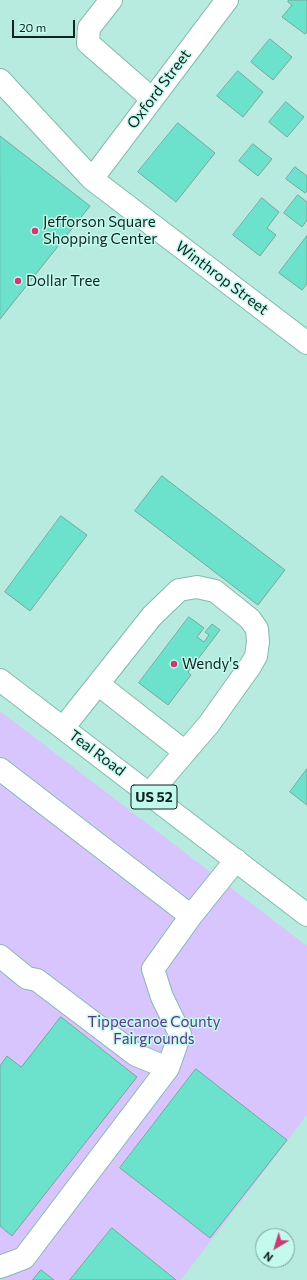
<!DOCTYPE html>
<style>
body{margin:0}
#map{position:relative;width:307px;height:1280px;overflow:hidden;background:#b7ebe0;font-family:Commissioner,sans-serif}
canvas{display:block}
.north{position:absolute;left:255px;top:1228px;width:40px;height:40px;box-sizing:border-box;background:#c4f9ed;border:1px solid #7ca49b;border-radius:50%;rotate:218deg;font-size:11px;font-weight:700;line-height:16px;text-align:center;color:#102521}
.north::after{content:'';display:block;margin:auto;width:14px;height:18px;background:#c73c73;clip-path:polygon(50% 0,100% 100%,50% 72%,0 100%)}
.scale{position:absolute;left:12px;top:20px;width:63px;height:18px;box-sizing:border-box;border:2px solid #102521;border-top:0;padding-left:5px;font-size:12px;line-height:14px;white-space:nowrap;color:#102521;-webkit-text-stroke:3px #c4f9ed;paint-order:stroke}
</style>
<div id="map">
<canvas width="307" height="1280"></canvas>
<div class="north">N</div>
<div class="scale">20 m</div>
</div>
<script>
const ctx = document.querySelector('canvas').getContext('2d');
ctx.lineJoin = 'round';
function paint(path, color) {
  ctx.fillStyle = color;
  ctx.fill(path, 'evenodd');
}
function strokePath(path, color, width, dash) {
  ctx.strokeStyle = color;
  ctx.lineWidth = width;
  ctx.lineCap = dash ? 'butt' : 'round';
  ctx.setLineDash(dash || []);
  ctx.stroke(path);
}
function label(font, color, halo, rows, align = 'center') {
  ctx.font = font + ' Commissioner,sans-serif';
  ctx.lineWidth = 3;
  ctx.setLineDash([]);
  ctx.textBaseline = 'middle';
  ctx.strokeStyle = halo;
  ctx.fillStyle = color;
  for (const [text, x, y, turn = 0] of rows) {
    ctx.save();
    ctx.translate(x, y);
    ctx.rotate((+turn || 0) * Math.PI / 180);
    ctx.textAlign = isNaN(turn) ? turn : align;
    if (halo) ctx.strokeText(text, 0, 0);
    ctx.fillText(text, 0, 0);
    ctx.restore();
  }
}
const green = new Path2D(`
 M0,711L307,946V1115L181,1280H0Z`);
const building = new Path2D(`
 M289,0H307V32L305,34L282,17L292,5L288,2Z
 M270,39L292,57L273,80L251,62Z
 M238,71L263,92L243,117L217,96Z
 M286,102L304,117L287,137L269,122Z
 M178,123L215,153L176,202L138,172Z
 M0,136L90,206L0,319Z
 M253,144L272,159L258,176L239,161Z
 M295,167L307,176V191L305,193L286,179Z
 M298,195L307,202V220L302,227L284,213Z
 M262,198L279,212L267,228L276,235L260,256L233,235Z
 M307,236V284L302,290L279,273Z
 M162,476L285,570L258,605L135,511Z
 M61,516L87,535L30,611L5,592Z
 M189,617L204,628L197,637L204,642L209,635L205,632L212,624L220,630L188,672L191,675L168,705L139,683Z
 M307,769V805L290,792Z
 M61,1017L137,1077L12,1236L0,1226V1066L7,1056L21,1067Z
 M196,1069L287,1140L210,1238L120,1168Z
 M112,1228L176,1280H70Z
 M41,1270L54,1280H33Z`);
const minor = new Path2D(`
 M111,0L89,28L88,43L152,99
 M0,80L92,179L307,343
 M92,179L227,0
 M98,684L185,752
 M63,728L152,616L179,590L197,587L215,591L250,619L257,629L258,642L256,656L251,665L209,724L150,793
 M0,769L191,916
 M0,956L27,978L37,980L136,1055L168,1068
 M0,1267L24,1258L168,1068L180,1034L162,997L153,969L191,916L236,860`);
const major = new Path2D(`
 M0,680L307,915`);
const markers = [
 [35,231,4,"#c73c73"],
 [18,281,4,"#c73c73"],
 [174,664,4,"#c73c73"]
];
const shields = [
 [154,797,46]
];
const shieldNames = [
 ["US 52",154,797]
];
const streetNames = [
 ["Oxford Street",159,89,-53],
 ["Winthrop Street",222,278,37],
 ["Teal Road",97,753,37]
];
const poiNames = [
 ["Jefforson Square",43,222],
 ["Shopping Center",43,239],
 ["Dollar Tree",26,281],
 ["Wendy's",182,664]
];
const parkNames = [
 ["Tippecanoe County",154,1022],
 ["Fairgrounds",154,1039]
];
paint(green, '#d9c5fe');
paint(building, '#6ce1cc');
strokePath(building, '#75a89d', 1);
strokePath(minor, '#86b9ae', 24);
strokePath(major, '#86b9ae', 24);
strokePath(minor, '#fff', 22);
strokePath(major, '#fff', 22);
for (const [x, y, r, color] of markers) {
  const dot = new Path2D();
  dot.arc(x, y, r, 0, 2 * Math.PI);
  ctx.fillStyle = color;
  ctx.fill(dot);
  strokePath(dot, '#c4f9ed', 1.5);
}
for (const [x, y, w] of shields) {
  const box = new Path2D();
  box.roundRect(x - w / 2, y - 12, w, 24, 3);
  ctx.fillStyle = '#c4f9ed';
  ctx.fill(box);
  strokePath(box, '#102521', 1);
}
label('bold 14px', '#102521', null, shieldNames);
label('15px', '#102521', '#c4f9ed', streetNames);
label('15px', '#102521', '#c4f9ed', poiNames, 'left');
label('15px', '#5c368e', '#c4f9ed', parkNames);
</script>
